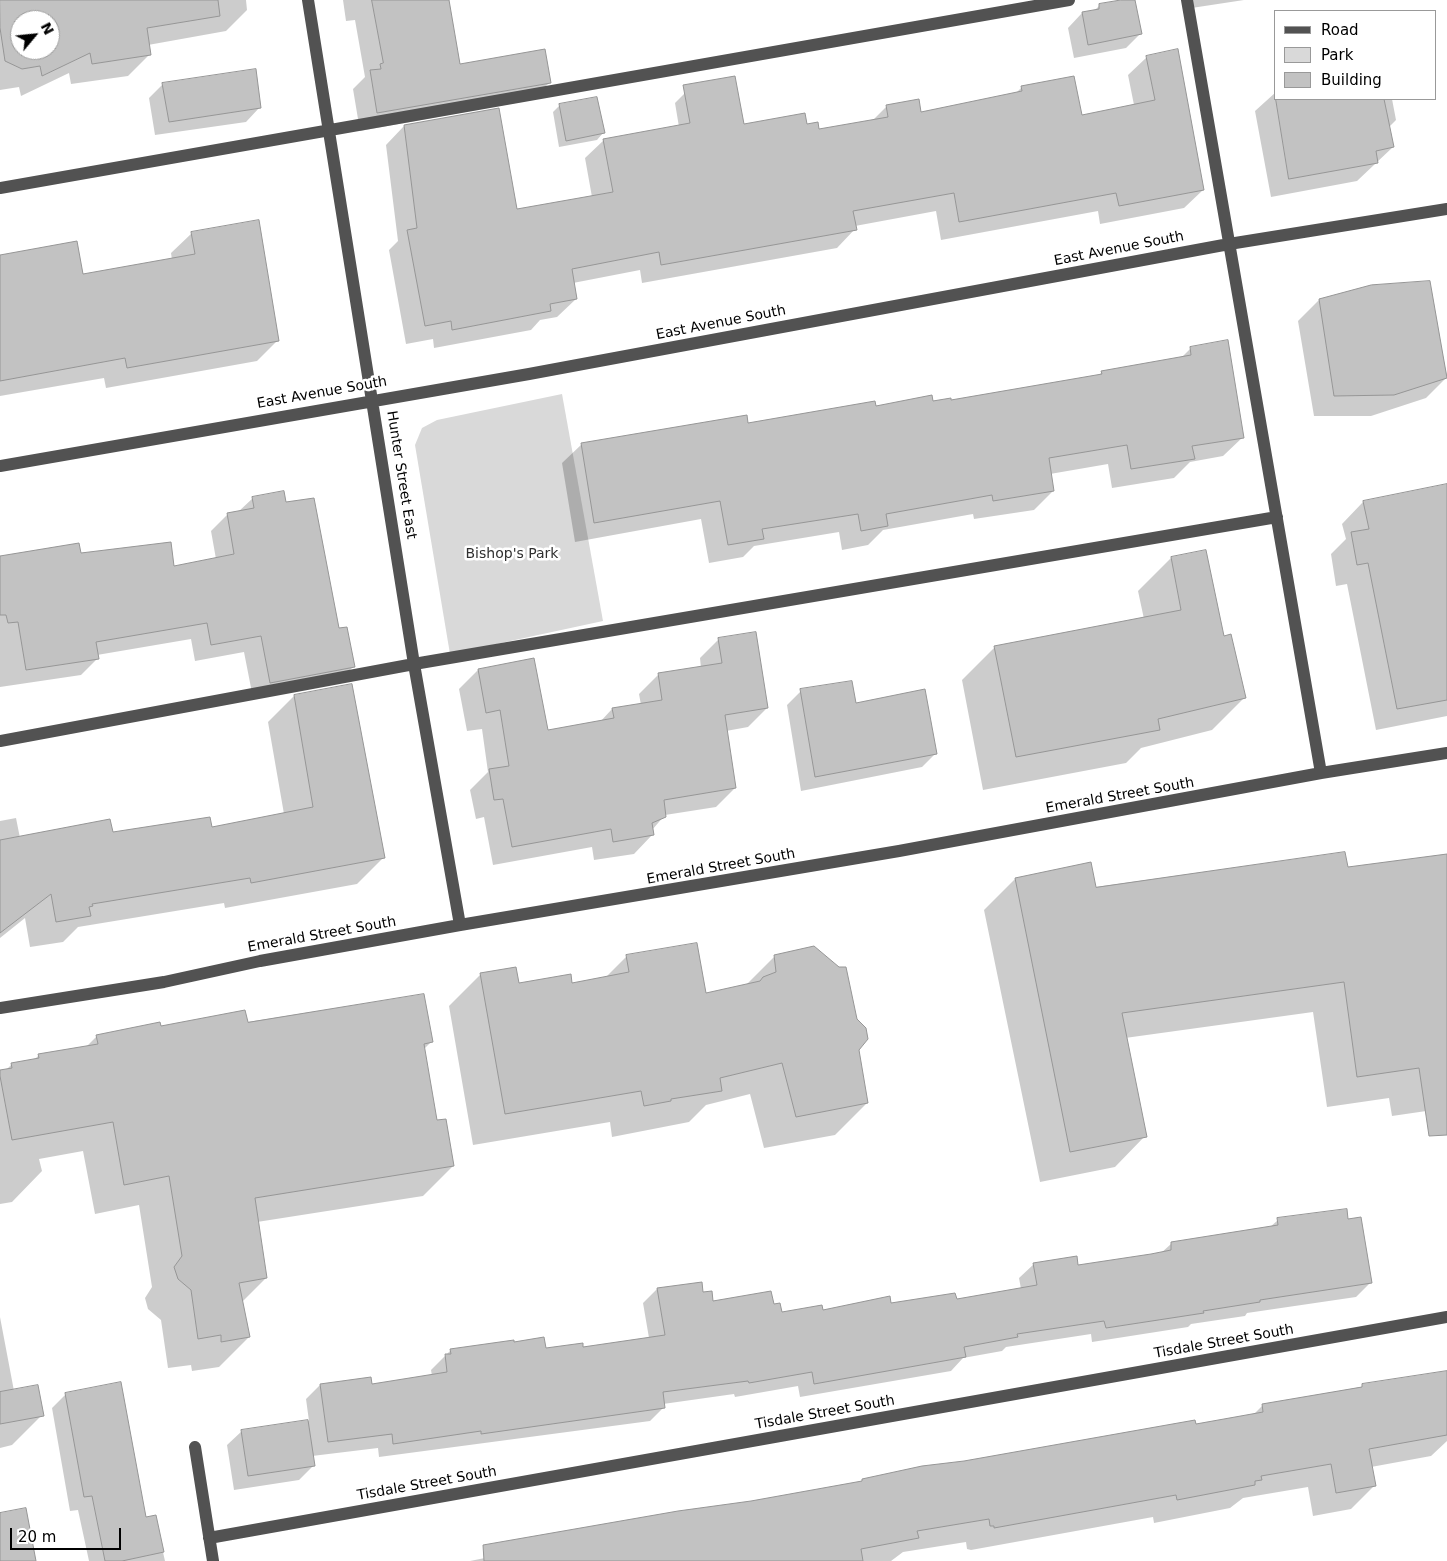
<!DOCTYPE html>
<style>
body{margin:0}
#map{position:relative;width:1447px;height:1561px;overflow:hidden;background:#fff;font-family:"DejaVu Sans",sans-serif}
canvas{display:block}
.legend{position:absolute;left:1274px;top:10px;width:162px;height:90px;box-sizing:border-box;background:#fff;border:1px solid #999;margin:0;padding:6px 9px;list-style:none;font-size:15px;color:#000}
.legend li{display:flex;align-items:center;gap:10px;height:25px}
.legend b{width:25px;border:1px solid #999}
.north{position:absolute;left:10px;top:10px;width:50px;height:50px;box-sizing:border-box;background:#fff;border:1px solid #999;border-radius:50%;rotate:62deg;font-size:14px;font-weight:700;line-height:20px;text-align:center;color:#000}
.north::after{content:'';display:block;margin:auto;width:18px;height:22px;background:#000;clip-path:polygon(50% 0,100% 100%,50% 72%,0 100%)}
.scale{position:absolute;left:10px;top:1528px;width:111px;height:22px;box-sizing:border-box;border:2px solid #000;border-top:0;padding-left:6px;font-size:15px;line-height:18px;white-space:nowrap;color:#000;-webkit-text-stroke:4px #fff;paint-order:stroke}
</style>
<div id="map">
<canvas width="1447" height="1561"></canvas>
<ul class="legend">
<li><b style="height:6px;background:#525252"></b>Road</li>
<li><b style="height:14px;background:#d9d9d9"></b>Park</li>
<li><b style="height:14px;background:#c2c2c2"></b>Building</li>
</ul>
<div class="north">N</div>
<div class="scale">20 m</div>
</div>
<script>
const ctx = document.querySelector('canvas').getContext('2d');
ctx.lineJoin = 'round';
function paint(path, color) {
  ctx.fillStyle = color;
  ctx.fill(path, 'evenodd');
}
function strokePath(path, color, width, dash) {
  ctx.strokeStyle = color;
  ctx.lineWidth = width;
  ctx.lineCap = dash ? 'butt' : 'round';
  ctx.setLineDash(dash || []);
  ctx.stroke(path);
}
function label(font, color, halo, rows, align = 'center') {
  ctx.font = font + ' "DejaVu Sans",sans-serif';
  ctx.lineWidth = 5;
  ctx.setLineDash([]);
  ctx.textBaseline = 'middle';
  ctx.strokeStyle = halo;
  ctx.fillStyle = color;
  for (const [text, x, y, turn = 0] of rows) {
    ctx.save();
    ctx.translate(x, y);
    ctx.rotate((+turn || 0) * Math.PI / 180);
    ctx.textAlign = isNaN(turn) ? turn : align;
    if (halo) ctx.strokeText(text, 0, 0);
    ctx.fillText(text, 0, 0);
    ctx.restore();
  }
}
const green = new Path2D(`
 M562,394L603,621L450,654L415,445L422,428L437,420Z`);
const shadow = new Path2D(`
 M0,0H246L247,10L226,31L148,45L149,55L128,76L71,84L69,73L21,96L19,87L0,90ZM20,20H50V50H20Z
 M343,0H447L459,66L550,82L532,100L360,131L353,89L365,77L355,20L346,21Z
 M1128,0H1134L1140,34L1126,48L1074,58L1068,28L1082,13L1093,12L1099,6Z
 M1183,0H1244L1185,9Z
 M1147,57L1203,190L1184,208L1100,224L1098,211L941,240L936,211L855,226V229L837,248L642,283L640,270L573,283L576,299L557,317L540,320L531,330L434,348L433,339L406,344L389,250L398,241L386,145L404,126L516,211L592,197L585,158L604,140L679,127L675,103L694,84L743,125H806L818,131L872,121L887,106L920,114L1015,94L1022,87L1081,116L1134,105L1128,75Z
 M163,84L260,107L246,122L155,135L149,98Z
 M1276,92V99H1392L1396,120L1389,127L1393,147L1357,181L1271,197L1255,111Z
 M559,106L603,133L597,140L559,147L553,112Z
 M192,233L277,341L257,361L106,388L104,378L0,396V256L82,276L172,260L171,253Z
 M1429,283L1447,377L1426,398L1371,416H1314L1298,321L1319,300Z
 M1191,348L1243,437L1223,456L1190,462L1174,478L1112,488L1108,464L1050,474L1053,491L1034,510L974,519L973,514L883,530L868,545L842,550L839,532L754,546L743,557L709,563L701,519L575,542L562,463L582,444L874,408L950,401L1098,376L1102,372L1180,359Z
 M1447,485V716L1376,730L1347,584L1336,586L1331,554L1346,539L1342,524L1363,502Z
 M253,498L285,503L354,666L337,683L253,698L244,652L195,661L191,639L97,655L98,658L81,675L0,687V558L80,554L173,567L216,559L211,531L228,514L238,512Z
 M1171,558L1223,638L1245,697L1212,730L1141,748L1126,763L983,790L962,680L995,647L1144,619L1138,591Z
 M719,639L767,708L748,727L726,731L735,788L716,807L665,815L652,830L653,834L634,854L594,860L592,847L493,865L484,817L476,819L470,790L488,772L482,729L467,731L459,689L478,670L533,659L547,731L600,722L612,709L641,705L639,694L658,675L701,668L700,658Z
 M801,691L855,704L936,753L922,767L801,791L787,705Z
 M294,696L383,858L357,884L225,908L224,903L78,927L63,942L30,947L25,918L0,938V821L16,818L20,838L210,828L284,814L268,722Z
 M1447,855V1108L1392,1116L1389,1098L1327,1107L1313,1012L1125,1038L1145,1136L1115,1167L1040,1182L984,910L1015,879L1090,864L1095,888L1347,869Z
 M627,956L705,995L745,986L775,956L858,1050L867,1103L835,1135L764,1148L750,1094L706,1105L689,1122L612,1137L610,1122L473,1145L449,1006L481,974L518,984L571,985L605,978Z
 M247,1024L431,1042L424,1049L436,1122L453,1166L423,1196L257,1222L266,1278L242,1302L249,1337L219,1367L192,1371L191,1365L168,1368L161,1320L148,1309L145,1298L152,1287L139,1205L95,1214L83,1151L39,1159L42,1171L12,1202L0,1204V1072L5,1071L12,1064L34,1060L39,1055L86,1047L97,1036L160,1028Z
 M1278,1220H1347L1370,1283L1356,1297L1247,1313L1245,1316L1191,1324L1188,1327L1092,1342L1091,1334L1006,1347L1002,1351L963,1358L951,1371L800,1397L798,1386L735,1397L734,1394L663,1404L664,1407L650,1421L379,1457L378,1448L312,1456L313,1466L299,1480L234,1490L227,1445L242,1431L309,1421L306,1399L320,1385H371L432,1376L431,1370L451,1350L513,1343L545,1349L582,1348L649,1338L643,1303L657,1289L702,1294L712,1302L773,1306L780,1314L956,1301L1021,1289L1019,1278L1034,1264L1077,1267L1161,1253L1171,1244L1269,1228Z
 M0,1317L14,1391L42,1415L12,1445L0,1448Z
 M1447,1371V1441L1431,1456L1371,1467L1374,1486L1351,1509L1313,1516L1308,1487L1243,1498L1230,1508L1154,1523L1153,1517L971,1550L967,1549L966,1542L903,1552L891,1561H470L860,1482L863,1480L1253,1415L1263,1405Z
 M66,1394L145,1519L155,1517L165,1561H89L78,1510L70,1511L52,1408Z`);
const building = new Path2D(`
 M0,0H218L220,16L147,28L151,55L92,64L90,53L42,76L40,66L22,69L5,61L0,28ZM20,20H50V50H20Z
 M372,0H449L460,64L545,49L551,83L377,113L370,70L381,69L380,64L383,63Z
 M1121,0H1135L1142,34L1088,45L1082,12L1099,9V4Z
 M1178,49L1204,190L1119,206L1116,193L959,222L954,193L853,211L857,230L661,265L659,252L572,269L577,299L550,304L551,311L452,330L451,321L425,326L407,230L417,228L404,125L499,108L517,209L613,192L603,139L690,123L683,85L735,76L744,124L805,113L807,124L818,122L819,129L888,117L886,105L919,99L921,112L1022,91L1021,86L1074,76L1082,115L1155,100L1146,56Z
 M256,69L261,108L169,122L162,83Z
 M597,97L605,133L566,141L559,104Z
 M1276,99H1384L1394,147L1376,151L1378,163L1289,179Z
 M259,220L279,341L127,368L125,358L0,381V255L77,241L83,274L195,254L191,232Z
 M1430,281L1447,378L1394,395L1334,396L1319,299L1371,285Z
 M1228,340L1244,438L1192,446L1195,459L1131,469L1127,445L1049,458L1054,491L993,501L992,495L886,514L888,526L861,531L858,514L762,529L764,539L728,545L720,501L594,523L581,443L747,415L748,423L875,401L876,406L932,395L933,401L951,398V400L1102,374L1101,371L1191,355L1190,347Z
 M1447,484V700L1397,709L1368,563L1357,565L1351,532L1369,529L1363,501Z
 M284,491L286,502L314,498L339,628L347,627L355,667L270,683L261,636L211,645L207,623L96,642L99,659L26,670L18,622L8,623L6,615H0V556L79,543L81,553L171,542L174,566L234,554L227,513L254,508L252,497Z
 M1206,550L1224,636L1231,634L1246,698L1158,719L1160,730L1016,757L994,646L1181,610L1171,557Z
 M756,632L768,708L725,715L736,788L664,800L666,817L652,823L654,835L613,842L611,829L512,847L503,799L494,800L489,769L509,766L500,710L486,713L478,669L534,658L548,730L614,718L612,708L662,700L658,673L722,663L718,638Z
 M852,681L856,703L925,689L937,754L815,777L800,689Z
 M352,684L385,858L251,883L250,878L92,904L93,906L89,907L91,916L56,922L51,894L0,933V840L110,819L113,832L210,817L212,827L313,807L294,695Z
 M1345,852L1348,867L1447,854V1135L1429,1136L1419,1068L1357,1077L1344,982L1122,1013L1147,1137L1070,1152L1015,878L1091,862L1096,887Z
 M697,943L706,993L760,981L763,977L776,972L774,955L814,946L839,967H846L857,1019L866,1028L868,1039L859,1050L868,1103L796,1117L782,1063L720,1078L722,1091L671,1099V1101L644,1106L641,1091L505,1114L480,973L516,967L519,983L571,974L572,983L629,972L626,955Z
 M424,994L433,1042L424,1044L437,1120L446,1119L454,1166L255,1198L267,1278L239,1283L250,1337L221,1342V1335L198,1339L191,1290L178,1279L174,1267L182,1256L169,1176L124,1185L113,1122L12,1140L0,1076V1070L12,1068L11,1063L39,1058L38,1054L98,1044L96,1035L160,1022L161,1026L245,1010L248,1022Z
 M1347,1209L1348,1219L1361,1217L1372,1283L1260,1300V1302L1203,1311L1204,1313L1106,1328L1104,1321L1017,1334L1018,1337L964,1347L966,1357L814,1384L812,1372L749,1383L748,1381L663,1392L665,1408L481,1434V1431L393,1444L392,1434L328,1442L320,1384L371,1377L372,1384L447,1372L445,1354H451L450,1349L514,1340V1342L544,1337L546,1348L583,1343V1347L665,1335L657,1288L702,1282L703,1292L712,1291L713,1301L771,1291L774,1304L780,1303L782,1312L822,1305L823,1310L890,1296L891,1303L955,1293L957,1299L1037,1285L1033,1263L1077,1256L1078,1265L1151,1254L1171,1250V1242L1278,1225L1277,1218Z
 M1447,1371V1435L1369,1449L1376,1486L1336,1493L1331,1464L1261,1476L1262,1480L1255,1481V1485L1177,1500L1176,1495L994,1528V1526H990L989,1519L917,1531L919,1538L861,1549L863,1561H484L483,1545L678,1511L751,1501L862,1481V1479L922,1466L964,1461L1195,1420L1196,1424L1263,1412L1262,1404L1362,1387V1384Z
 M121,1382L146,1517L156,1515L164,1552L122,1561H105L92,1496L84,1497L65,1393Z
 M38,1385L44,1416L0,1424V1392Z
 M308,1420L315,1466L248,1476L241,1430Z
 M26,1508L36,1561H0V1513Z`);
const minor = new Path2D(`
 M308,0L414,664L460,925
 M1187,0L1321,773
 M0,188L1069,0
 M0,466L529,374L1229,244L1447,209
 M0,741L414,664L1277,517
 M0,1008L164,982L260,961L460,925L899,851L1321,773L1447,753
 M195,1447L213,1561
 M209,1538L1447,1317`);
const streetNames = [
 ["East Avenue South",1119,249,-11],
 ["East Avenue South",721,323,-11],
 ["East Avenue South",322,393,-10],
 ["Hunter Street East",401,475,81],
 ["Emerald Street South",1120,796,-10],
 ["Emerald Street South",721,867,-10],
 ["Emerald Street South",322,935,-10],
 ["Tisdale Street South",1224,1342,-10],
 ["Tisdale Street South",825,1413,-10],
 ["Tisdale Street South",427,1484,-10]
];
const parkNames = [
 ["Bishop's Park",512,554]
];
paint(green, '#d9d9d9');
paint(shadow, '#0003');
paint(building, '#c2c2c2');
strokePath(building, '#969696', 1);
strokePath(minor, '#525252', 12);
label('14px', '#000', '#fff', streetNames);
label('14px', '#303030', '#fff', parkNames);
</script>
